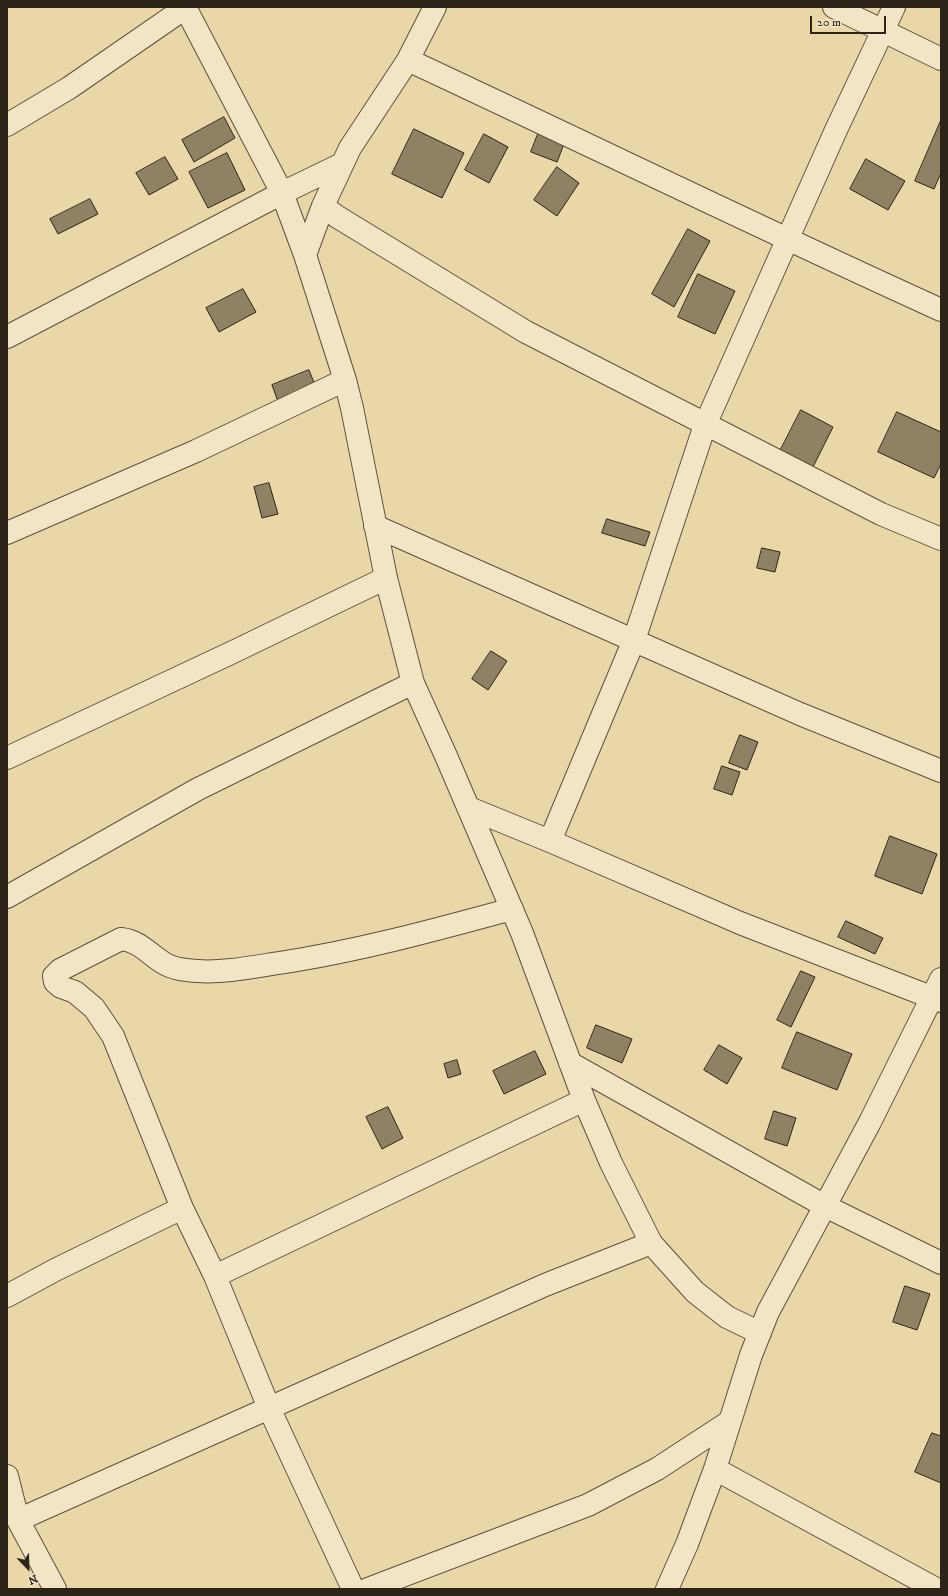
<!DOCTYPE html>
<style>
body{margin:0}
#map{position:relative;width:948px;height:1596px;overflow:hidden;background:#ead7a8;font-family:"IM FELL DW Pica",serif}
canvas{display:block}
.frame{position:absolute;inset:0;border:8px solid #2c2418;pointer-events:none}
.north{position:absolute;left:8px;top:1548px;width:40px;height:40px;-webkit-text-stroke:3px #f1e5c6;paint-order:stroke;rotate:157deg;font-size:11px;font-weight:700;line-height:16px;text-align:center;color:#2c2418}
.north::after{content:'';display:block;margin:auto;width:14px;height:18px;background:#2c2418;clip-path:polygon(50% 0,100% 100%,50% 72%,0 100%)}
.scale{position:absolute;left:810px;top:16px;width:76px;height:18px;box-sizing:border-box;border:2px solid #2c2418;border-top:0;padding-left:5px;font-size:12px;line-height:14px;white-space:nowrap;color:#2c2418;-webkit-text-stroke:3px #f1e5c6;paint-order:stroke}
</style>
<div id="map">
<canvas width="948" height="1596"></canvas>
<div class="frame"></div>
<div class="north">N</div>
<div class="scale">20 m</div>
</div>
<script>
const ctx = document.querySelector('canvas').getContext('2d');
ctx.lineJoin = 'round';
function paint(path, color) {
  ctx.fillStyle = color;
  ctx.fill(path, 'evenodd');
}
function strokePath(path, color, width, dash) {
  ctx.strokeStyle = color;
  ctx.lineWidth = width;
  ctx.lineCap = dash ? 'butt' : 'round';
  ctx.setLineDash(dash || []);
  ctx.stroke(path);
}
const building = new Path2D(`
 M224,117L235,138L194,162L182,140Z
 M941,120V173L934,189L915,181Z
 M414,129L464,153L442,198L392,174Z
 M540,129L566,139L557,162L531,152Z
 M484,134L508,147L489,183L465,170Z
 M227,153L245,190L208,208L189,172Z
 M165,157L178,179L149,195L136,173Z
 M866,159L905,181L888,210L850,189Z
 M557,167L579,183L557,216L534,200Z
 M90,199L98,214L58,234L50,219Z
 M688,229L710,241L674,307L652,294Z
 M698,274L735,291L715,334L678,317Z
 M243,289L256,312L219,332L206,308Z
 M309,370L321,400L283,415L272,385Z
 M801,410L833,427L811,471L778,455Z
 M897,412L941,432V464L934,478L878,452Z
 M269,483L278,514L262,518L254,487Z
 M607,519L650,532L645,546L602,533Z
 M762,548L780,552L775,572L757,568Z
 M491,651L507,661L488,690L472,679Z
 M740,735L758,742L747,770L729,763Z
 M722,766L740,772L732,795L714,789Z
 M890,836L937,854L922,894L875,876Z
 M846,921L883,938L875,954L838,937Z
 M801,971L815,977L791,1027L777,1020Z
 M596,1025L632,1039L622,1063L587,1048Z
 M797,1032L852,1054L837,1090L782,1068Z
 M719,1045L742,1058L727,1084L704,1070Z
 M535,1051L546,1074L504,1094L493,1071Z
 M457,1060L461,1074L448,1078L444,1064Z
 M388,1107L403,1138L382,1149L366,1117Z
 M774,1111L796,1118L787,1146L765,1139Z
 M905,1286L930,1294L917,1330L893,1322Z
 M932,1433L941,1436V1483L915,1472Z`);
const minor = new Path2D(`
 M185,7L282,193L305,255L345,380L352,408L386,578L413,683L446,756L522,933L584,1100L611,1163L651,1243L695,1292L727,1317L760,1333
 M834,7L941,59
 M408,60C586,143 762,229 941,310
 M7,125L69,88L185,8
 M323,206L336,216L526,332L881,514L941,539
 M305,255L323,206L350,148L408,60L435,7
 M7,337L282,193L342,164
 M375,526L800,714L941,771
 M7,533L196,451L345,380
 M7,758L233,652L386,578
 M469,808L550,841L740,923L941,1001
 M550,841L634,640L705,425L836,130L894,7
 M7,897L198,789L413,683
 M570,1063L825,1206L941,1263
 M215,1276L584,1100
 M7,1296L55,1270L182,1208
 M715,1469L936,1589
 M7,1476L18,1520L55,1589
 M18,1520L545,1285L651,1243
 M353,1589L269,1408L215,1276L182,1208L113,1036L94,1008L75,992L61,987L55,982L54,976L60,970L121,939C139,941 148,953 162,962C172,969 185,970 197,971C223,973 253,967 279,963C358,951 435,930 512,909
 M368,1589L588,1505L657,1469L729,1422
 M667,1589L687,1544L715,1469L751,1355L768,1312L870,1122L941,979`);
paint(building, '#8f8163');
strokePath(building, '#2c2418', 1);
strokePath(minor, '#5c513c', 24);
strokePath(minor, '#f1e5c6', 22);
</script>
